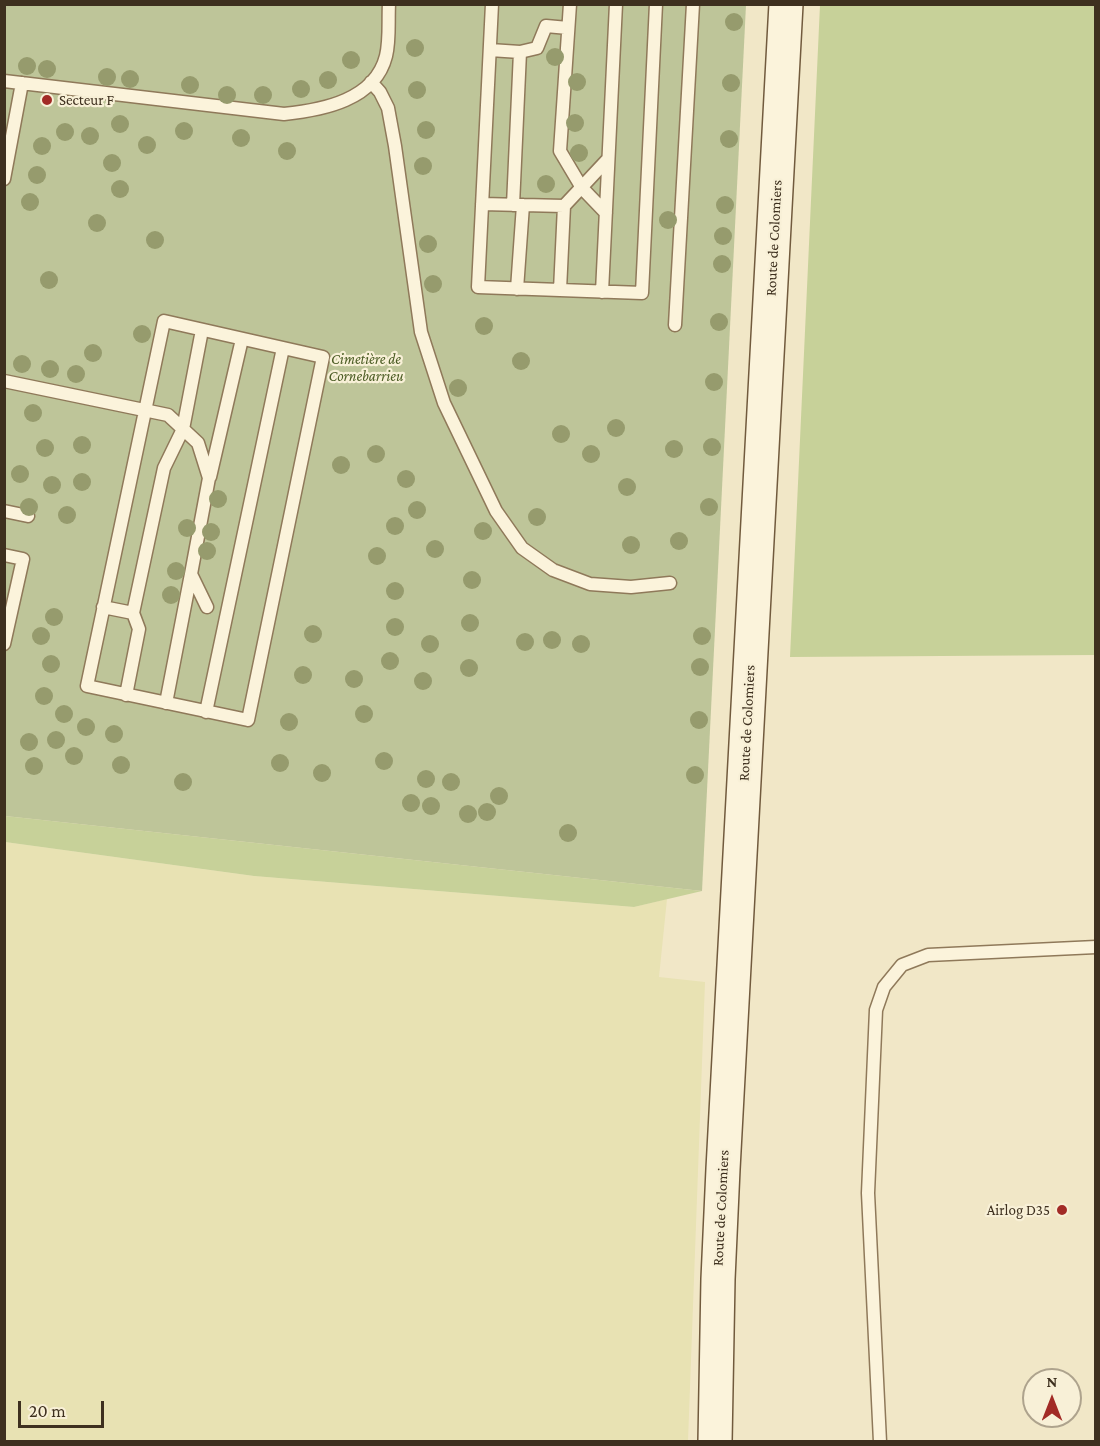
<!DOCTYPE html>
<meta charset="utf-8">
<style>
body{margin:0}
#map{position:relative;width:1100px;height:1446px;overflow:hidden;background:#f1e7c7;font-family:"Crimson Pro",serif}
canvas{display:block}
.frame{position:absolute;inset:0;border:6px solid #3e301f;pointer-events:none}
.north{position:absolute;left:1022px;top:1368px;width:60px;height:60px;box-sizing:border-box;background:#f8f0d7;border:2px solid #aea38d;border-radius:50%;rotate:0deg;font-size:16px;font-weight:700;line-height:24px;text-align:center;color:#3e301f}
.north::after{content:'';display:block;margin:auto;width:21px;height:27px;background:#a22b26;clip-path:polygon(50% 0,100% 100%,50% 72%,0 100%)}
.scale{position:absolute;left:18px;top:1401px;width:86px;height:27px;box-sizing:border-box;border:3px solid #3e301f;border-top:0;padding-left:8px;font-size:18px;line-height:21px;white-space:nowrap;color:#3e301f;-webkit-text-stroke:4px #f8f0d7;paint-order:stroke}
</style>
<div id="map">
<canvas width="1100" height="1446"></canvas>
<div class="frame"></div>
<div class="north">N</div>
<div class="scale">20 m</div>
</div>
<script>
const ctx = document.querySelector('canvas').getContext('2d');
ctx.lineJoin = 'round';
function paint(path, color) {
  ctx.fillStyle = color;
  ctx.fill(path, 'evenodd');
}
function strokePath(path, color, width, dash) {
  ctx.strokeStyle = color;
  ctx.lineWidth = width;
  ctx.lineCap = dash ? 'butt' : 'round';
  ctx.setLineDash(dash || []);
  ctx.stroke(path);
}
function label(font, color, halo, rows, align = 'center') {
  ctx.font = font + ' "Crimson Pro",serif';
  ctx.lineWidth = 4.5;
  ctx.setLineDash([]);
  ctx.textBaseline = 'middle';
  ctx.strokeStyle = halo;
  ctx.fillStyle = color;
  for (const [text, x, y, turn = 0] of rows) {
    ctx.save();
    ctx.translate(x, y);
    ctx.rotate((+turn || 0) * Math.PI / 180);
    ctx.textAlign = isNaN(turn) ? turn : align;
    if (halo) ctx.strokeText(text, 0, 0);
    ctx.fillText(text, 0, 0);
    ctx.restore();
  }
}
const farmland = new Path2D(`
 M5,842L254,876L634,907L667,899L659,977L705,982L688,1441L5,1442Z`);
const green = new Path2D(`
 M820,5H1095V655L790,657Z
 M5,816L702,891L634,907L254,876L5,842Z`);
const cemetery = new Path2D(`
 M5,5H746L702,891L5,816Z`);
const lane = new Path2D(`
 M492,4L478,287L642,293L656,4
 M570,4L560,151L582,188L606,213
 M490,50L520,52L513,205
 M520,52L537,48L546,26L568,28
 M4,81L284,114C323,110 375,100 386,56C390,40 388,21 389,4
 M371,82L380,92L388,108L395,146L421,332L444,403L496,511L522,548L553,570L590,584L631,587L670,583
 M4,179L22,83
 M482,204L564,206L560,290
 M564,206L608,159
 M517,289L523,205
 M602,292L616,4
 M164,321L323,357L248,720L87,686Z
 M675,325L693,4
 M4,381L168,415L198,443L209,478L191,574L207,607
 M210,477L242,339
 M4,511L28,516
 M4,555L23,559L4,644
 M103,607L133,613L164,468L183,429L202,330
 M126,695L139,629L133,613
 M166,703L191,574
 M206,712L283,348
 M880,1442L868,1193L876,1010L884,987L902,965L928,955L1096,947`);
const secondary = new Path2D(`
 M715,1442L718,1279L723,1169L786,4`);
const trees = [
 [734,22],
 [415,48],
 [555,57],
 [351,60],
 [27,66],
 [47,69],
 [107,77],
 [130,79],
 [328,80],
 [577,82],
 [731,83],
 [190,85],
 [301,89],
 [417,90],
 [227,95],
 [263,95],
 [575,123],
 [120,124],
 [426,130],
 [184,131],
 [65,132],
 [90,136],
 [241,138],
 [729,139],
 [147,145],
 [42,146],
 [287,151],
 [579,153],
 [112,163],
 [423,166],
 [37,175],
 [546,184],
 [120,189],
 [30,202],
 [725,205],
 [668,220],
 [97,223],
 [723,236],
 [155,240],
 [428,244],
 [722,264],
 [49,280],
 [433,284],
 [719,322],
 [484,326],
 [142,334],
 [93,353],
 [521,361],
 [22,364],
 [50,369],
 [76,374],
 [714,382],
 [458,388],
 [33,413],
 [616,428],
 [561,434],
 [82,445],
 [712,447],
 [45,448],
 [674,449],
 [376,454],
 [591,454],
 [341,465],
 [20,474],
 [406,479],
 [82,482],
 [52,485],
 [627,487],
 [218,499],
 [29,507],
 [709,507],
 [417,510],
 [67,515],
 [537,517],
 [395,526],
 [187,528],
 [483,531],
 [211,532],
 [679,541],
 [631,545],
 [435,549],
 [207,551],
 [377,556],
 [176,571],
 [472,580],
 [395,591],
 [171,595],
 [54,617],
 [470,623],
 [395,627],
 [313,634],
 [41,636],
 [702,636],
 [552,640],
 [525,642],
 [430,644],
 [581,644],
 [390,661],
 [51,664],
 [700,667],
 [469,668],
 [303,675],
 [354,679],
 [423,681],
 [44,696],
 [64,714],
 [364,714],
 [699,720],
 [289,722],
 [86,727],
 [114,734],
 [56,740],
 [29,742],
 [74,756],
 [384,761],
 [280,763],
 [121,765],
 [34,766],
 [322,773],
 [695,775],
 [426,779],
 [183,782],
 [451,782],
 [499,796],
 [411,803],
 [431,806],
 [487,812],
 [468,814],
 [568,833]
];
const markers = [
 [47,100,6,"#a22b26"],
 [1062,1210,6,"#a22b26"]
];
const poiNames = [
 ["Secteur F",59,100],
 ["Airlog D35",1050,1210,"right"]
];
const streetNames = [
 ["Route de Colomiers",774,238,-87],
 ["Route de Colomiers",747,723,-87],
 ["Route de Colomiers",721,1208,-87]
];
const parkNames = [
 ["Cimetière de",366,359],
 ["Cornebarrieu",366,376]
];
paint(farmland, '#e8e2b3');
paint(green, '#c7d199');
paint(cemetery, '#bec599');
strokePath(lane, '#8f795a', 15);
strokePath(secondary, '#715a3d', 36);
strokePath(lane, '#fbf3db', 12);
strokePath(secondary, '#fbf3db', 33);
ctx.fillStyle = '#969b6d';
for (const [x, y] of trees) {
  ctx.beginPath();
  ctx.arc(x, y, 9, 0, 2 * Math.PI);
  ctx.fill();
}
for (const [x, y, r, color] of markers) {
  const dot = new Path2D();
  dot.arc(x, y, r, 0, 2 * Math.PI);
  ctx.fillStyle = color;
  ctx.fill(dot);
  strokePath(dot, '#f8f0d7', 2);
}
label('15px', '#3e301f', '#f8f0d7', poiNames, 'left');
label('15px', '#3e301f', '#f8f0d7', streetNames);
label('italic 15px', '#4b5c24', '#f8f0d7', parkNames);
</script>
